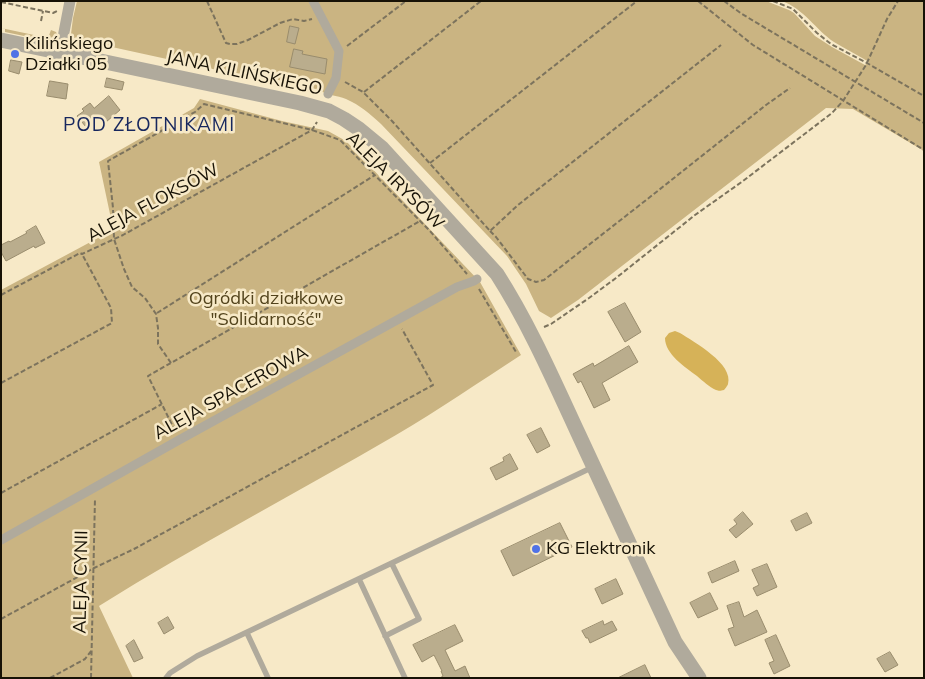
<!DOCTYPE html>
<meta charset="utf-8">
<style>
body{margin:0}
#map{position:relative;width:925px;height:679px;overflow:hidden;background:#f7e9c7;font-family:Mulish,sans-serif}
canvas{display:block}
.frame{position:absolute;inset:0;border:2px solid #171206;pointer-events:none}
</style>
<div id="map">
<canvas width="925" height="679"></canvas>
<div class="frame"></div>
</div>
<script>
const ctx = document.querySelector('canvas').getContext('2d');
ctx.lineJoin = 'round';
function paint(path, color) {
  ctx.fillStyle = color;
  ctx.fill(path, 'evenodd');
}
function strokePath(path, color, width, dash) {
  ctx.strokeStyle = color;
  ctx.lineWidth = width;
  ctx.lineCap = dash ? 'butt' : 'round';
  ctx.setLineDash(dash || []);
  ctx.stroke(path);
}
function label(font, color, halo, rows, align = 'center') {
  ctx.font = font + ' Mulish,sans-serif';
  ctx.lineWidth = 5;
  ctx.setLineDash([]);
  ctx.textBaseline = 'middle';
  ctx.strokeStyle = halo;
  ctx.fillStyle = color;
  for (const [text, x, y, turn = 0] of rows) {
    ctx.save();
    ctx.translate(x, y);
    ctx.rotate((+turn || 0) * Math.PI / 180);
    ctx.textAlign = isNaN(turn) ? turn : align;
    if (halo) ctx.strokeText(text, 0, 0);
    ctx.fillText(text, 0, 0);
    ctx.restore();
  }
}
const green = new Path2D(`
 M77,1H766L789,10L794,13L815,36L832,47L865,65L869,62C858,55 845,49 834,42C816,30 804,9 782,1H924V151L853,109L826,108L578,300L551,318L539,311L526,284L507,256L381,124C370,114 360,105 346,99C337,95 327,96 320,90L278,80L272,82L89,42L88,46L70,42L73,18Z
 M1,28L48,38L51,30L56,32L57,34L53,42L5,32V29Z
 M200,99L282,121L328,131L346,141L480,282L521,355C479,382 439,410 396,435C297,493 196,545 99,606L133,678H1V290L111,231L110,214L99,162L194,108Z`);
const water = new Path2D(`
 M675,331L680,333C694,342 734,364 728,384C728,385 725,389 724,390C720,391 719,391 716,390C709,387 703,381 697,376C685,367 665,354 665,338L669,333Z`);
const building = new Path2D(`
 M290,26L299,28L295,44L287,42Z
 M294,49L303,51L302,54L327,59L325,74L290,67Z
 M11,60L22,62L19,74L9,71Z
 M107,78L124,82L122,90L105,87Z
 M50,81L68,84L66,99L47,96Z
 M109,96L120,110L106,122L101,116L86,127L77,116L84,111L82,109L90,103L94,108Z
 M36,226L45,243L35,248L34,246L6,261L1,252V245L9,241L10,242L27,233L26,232Z
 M625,303L641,332L625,342L608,312Z
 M629,346L638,362L602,383L610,400L594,408L581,381L578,383L573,374L593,363L594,366Z
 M541,428L550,446L537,453L527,435Z
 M510,454L518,469L496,480L490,468L504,461L503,458Z
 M743,512L753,524L736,538L729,530L737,524L734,520Z
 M807,513L812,523L796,531L791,521Z
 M560,523L572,547L513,576L501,551Z
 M735,561L739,571L712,583L708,573Z
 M767,564L777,587L757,596L753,588L759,585L752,570Z
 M616,579L623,594L602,604L595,589Z
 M710,593L718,609L698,618L690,603Z
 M739,602L744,617L757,610L767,632L735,646L728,629L734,627L727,606Z
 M168,617L174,628L164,634L158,623Z
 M603,621L604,625L612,621L617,630L590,643L588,638H586L582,631Z
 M455,625L463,641L445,650L455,671L465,666L470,678H440L443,676L441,671H442L434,655L422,662L413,645Z
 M776,635L790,666L774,674L769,663L774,661L765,640Z
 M134,640L143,658L134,662L126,646Z
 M890,652L898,665L885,672L877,659Z
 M645,665L651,678H618Z`);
const path = new Path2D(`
 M207,1L226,43L230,44H237L248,40L280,23L293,19L304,21L312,19
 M698,1L753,45L924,150
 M724,1L742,14L924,123
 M773,1L793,9L817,33L831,44L867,63L924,96
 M1,2L53,13L57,11
 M41,21L43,11
 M347,46L406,1
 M345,82L363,92L392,121L490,231L518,205L721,45
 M271,83L278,82
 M364,92L481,1
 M430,163L637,1
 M490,231L496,237L528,279L536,282L544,280L650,197L766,105L790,88
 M479,289L516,352
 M1,295L80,253L82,254L123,235L312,130L317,122
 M157,313L375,175
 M544,327L551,324L589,298L616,278L695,215L743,181L832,113L843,101L866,65L887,19L898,1
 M171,363L158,344V328L156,314L145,298L132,287L124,269L114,239L113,208L108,161L195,112L204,104L312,130L340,140L430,231L467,274
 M1,383L112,323L111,308L82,254
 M175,431L148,376L420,221
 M1,493L162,404
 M1,619L94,568L134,549L433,385L402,329
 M50,678L85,659L92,650
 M91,678L95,498`);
const service = new Path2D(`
 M359,579L405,678
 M247,633L268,678
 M385,636L419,619L392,564
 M166,678L170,673L197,656L593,467`);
const pedestrian = new Path2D(`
 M313,1L339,51L336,78L328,94
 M1,540L179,440L457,287L474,281L477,279`);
const minor = new Path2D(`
 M60,53L70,1`);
const tertiary = new Path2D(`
 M1,40L300,103L329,111L344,119L359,129L382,148L497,274C529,324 553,379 578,433C610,502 642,572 675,642L699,678`);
const markers = [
 [15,54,5,"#5072e6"],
 [536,549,5,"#5072e6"]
];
const poiNames = [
 ["Kilińskiego",25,44],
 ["Działki 05",25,65],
 ["KG Elektronik",546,549]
];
const streetNames = [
 ["JANA KILIŃSKIEGO",244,73,12],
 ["ALEJA IRYSÓW",395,181,45],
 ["ALEJA FLOKSÓW",153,203,-28],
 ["ALEJA SPACEROWA",231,393,-29],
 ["ALEJA CYNII",81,582,-89]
];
const parkNames = [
 ["Ogródki działkowe",266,299],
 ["\"Solidarność\"",266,320]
];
const neighbourhoodNames = [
 ["POD ZŁOTNIKAMI",149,125]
];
paint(green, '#cab482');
paint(water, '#d6b258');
paint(building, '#baad8d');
strokePath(building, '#998c6d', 1);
strokePath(path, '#7c735d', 2, [5, 2.5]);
strokePath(service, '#b0aa9c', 5.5);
strokePath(pedestrian, '#b0aa9c', 9);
strokePath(minor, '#b0aa9c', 11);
strokePath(tertiary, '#b0aa9c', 15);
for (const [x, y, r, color] of markers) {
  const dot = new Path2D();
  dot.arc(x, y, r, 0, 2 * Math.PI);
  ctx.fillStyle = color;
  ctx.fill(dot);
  strokePath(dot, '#f7e9c7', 2);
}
label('18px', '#171206', '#f7e9c7', poiNames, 'left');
label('18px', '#171206', '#f7e9c7', streetNames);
label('18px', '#52431c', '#f7e9c7', parkNames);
ctx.letterSpacing = '1px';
label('19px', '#17275e', '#f7e9c7', neighbourhoodNames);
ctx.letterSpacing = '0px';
</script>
